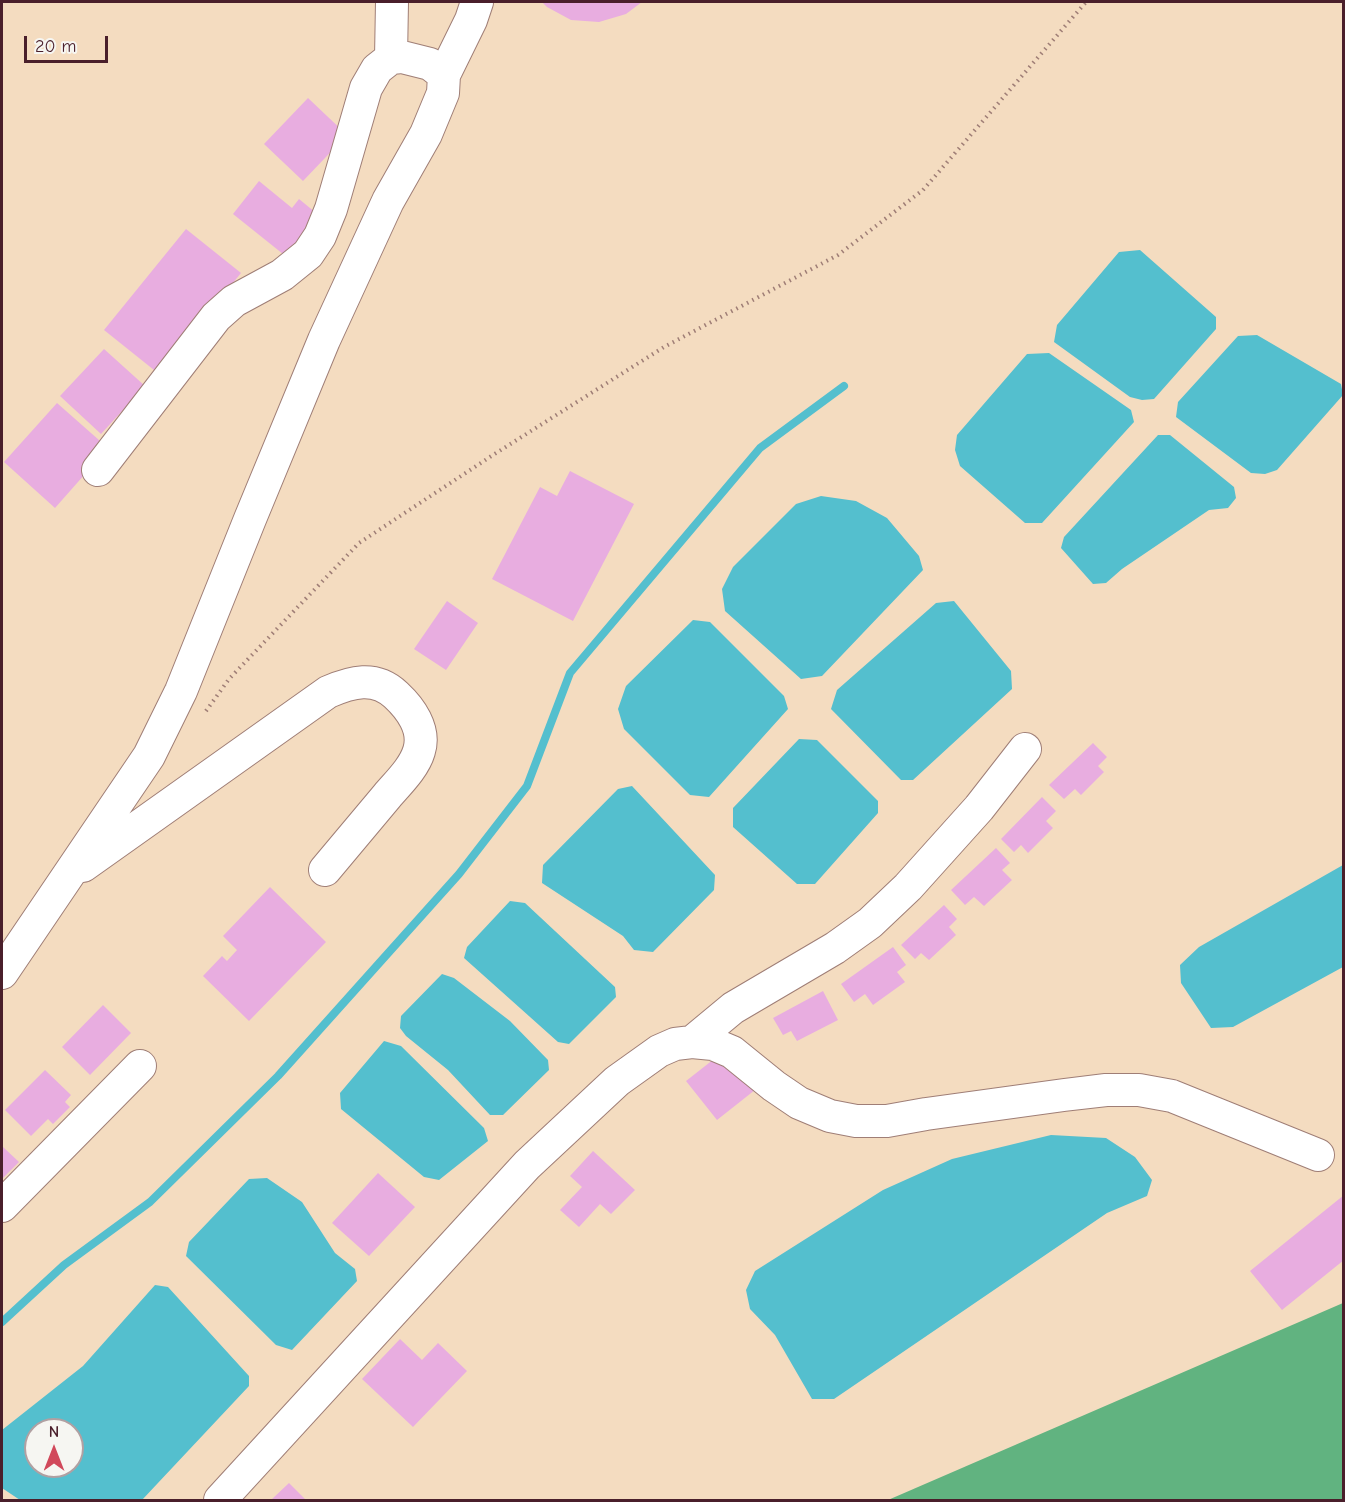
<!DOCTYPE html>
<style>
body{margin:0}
#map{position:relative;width:1345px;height:1502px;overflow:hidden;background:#f4dcc0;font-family:"Comic Neue",sans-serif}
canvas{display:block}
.frame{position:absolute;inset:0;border:3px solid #4a1f2b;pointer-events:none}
.north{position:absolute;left:24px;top:1418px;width:60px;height:60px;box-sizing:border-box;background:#f6f6f2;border:2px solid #b1a0a2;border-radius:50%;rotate:0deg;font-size:16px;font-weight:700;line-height:24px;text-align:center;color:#4a1f2b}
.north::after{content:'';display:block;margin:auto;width:21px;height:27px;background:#d1495b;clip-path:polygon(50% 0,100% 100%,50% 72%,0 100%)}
.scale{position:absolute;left:24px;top:36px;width:84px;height:27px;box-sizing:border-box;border:3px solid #4a1f2b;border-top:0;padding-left:8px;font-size:18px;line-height:21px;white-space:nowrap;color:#4a1f2b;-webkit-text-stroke:4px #f6f6f2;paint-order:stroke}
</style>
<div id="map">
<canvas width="1345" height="1502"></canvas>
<div class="frame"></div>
<div class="north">N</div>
<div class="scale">20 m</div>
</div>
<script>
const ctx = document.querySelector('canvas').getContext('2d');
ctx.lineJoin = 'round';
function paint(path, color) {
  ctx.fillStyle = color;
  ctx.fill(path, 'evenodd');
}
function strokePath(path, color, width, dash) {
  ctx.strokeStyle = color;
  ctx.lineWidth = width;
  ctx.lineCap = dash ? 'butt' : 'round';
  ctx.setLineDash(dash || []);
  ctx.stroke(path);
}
const forest = new Path2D(`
 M1343,1303V1500H888Z`);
const water = new Path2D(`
 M1140,250L1216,317V329L1154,399L1142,400L1130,397L1054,342L1057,325L1119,252Z
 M1257,335L1341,384L1343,395L1277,470L1265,474L1251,473L1176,417L1178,402L1238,336Z
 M1049,353L1131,410L1134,422L1042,523H1025L960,466L955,450L957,435L1027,354Z
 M1158,435H1170L1234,487L1236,498L1228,508L1209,510L1122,569L1106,583L1093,584L1061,548L1064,537Z
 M821,496L856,501L887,518L919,556L923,570L822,676L801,679L725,611L722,589L733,567L796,504Z
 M954,601L1011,671L1012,689L913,780H901L831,709L837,690L936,603Z
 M693,620L710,622L784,696L788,709L709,797L690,795L624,729L618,709L626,686Z
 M799,739L817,740L878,801V813L815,884H797L733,827V808Z
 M632,786L715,875L714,890L653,952L634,950L623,936L542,883L543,865L618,789Z
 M1343,865V967L1233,1027L1211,1028L1181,983L1180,965L1199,947Z
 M510,901L525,903L615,987L616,997L569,1044L558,1042L464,958L467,947Z
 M442,974L454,978L510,1021L548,1060L549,1070L503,1115H490L448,1070L406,1036L400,1028L401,1016Z
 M384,1041L401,1046L484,1128L488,1141L439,1180L424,1177L341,1109L340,1093Z
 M1051,1135L1106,1138L1135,1157L1152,1180L1147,1196L1107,1213L834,1399H812L775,1335L750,1309L746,1290L755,1271L883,1190L952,1159Z
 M267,1178L302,1202L335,1253L355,1269L357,1281L292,1350L276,1345L186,1256L189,1242L249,1179Z
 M155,1285L168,1287L249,1376V1386L142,1500H20L2,1488V1430L83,1366ZM36,1430H72V1466H36Z`);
const stream = new Path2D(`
 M2,1322L64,1265L150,1202L278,1076L459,874L527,786L570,673L760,448L844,386`);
const building = new Path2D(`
 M542,2H642L626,14L599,22L571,20L547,7Z
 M308,98L347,135L303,181L264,144Z
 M259,181L292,208L299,199L321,217L288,258L233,214Z
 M186,229L241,273L159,374L104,330Z
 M104,349L145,386L101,434L60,396Z
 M57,403L108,448L55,508L4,462Z
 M570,471L634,504L573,621L492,579L540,487L557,496Z
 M447,601L478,623L446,670L414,649Z
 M1093,743L1107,757L1098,766L1104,772L1081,795L1075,789L1064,799L1049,785Z
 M1042,797L1056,811L1046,821L1053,828L1028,853L1021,845L1014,852L1001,839Z
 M996,848L1010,863L1002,870L1012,880L984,906L974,897L965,905L951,890Z
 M270,887L326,942L249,1021L203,976L222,956L227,961L237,950L223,936Z
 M944,905L957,919L949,927L956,935L929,960L921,953L915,959L901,945Z
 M893,947L906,965L897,972L905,982L873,1005L865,994L854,1002L841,984Z
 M823,991L838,1020L797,1041L791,1031L783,1035L773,1018Z
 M103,1005L131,1033L90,1075L62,1047Z
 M723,1052L760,1086L717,1120L686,1081Z
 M45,1070L71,1095L65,1102L70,1107L53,1124L48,1119L31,1136L5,1110Z
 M2,1146L19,1162L2,1179Z
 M593,1151L635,1190L611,1214L600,1204L579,1227L560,1210L582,1187L570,1176Z
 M378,1173L415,1207L369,1256L332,1223Z
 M1344,1195V1260L1282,1310L1250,1271Z
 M400,1339L422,1360L438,1343L467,1371L413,1427L362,1379Z
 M289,1483L306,1500H271Z`);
const path = new Path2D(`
 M206,711L229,679L359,543L493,455L664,347L838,255L923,190L1086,2`);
const minor = new Path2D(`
 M391,58L392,2
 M98,470L216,317L234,301L282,275L308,254L320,236L331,209L366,88L377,69L391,58L402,57L430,64L444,75
 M83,866L328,692C351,682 375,675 396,695C410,708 426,729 419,751C414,768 398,783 387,796C367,820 346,845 325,870
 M2,973L149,756L181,691L250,519L324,340L388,201L426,134L443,93L444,75L471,20L477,2
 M692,1042L733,1008L835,948L870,923L908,887L979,808L1025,749
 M2,1206L140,1066
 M220,1500L527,1165L617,1081L659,1051L675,1044L692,1042L713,1044L732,1052L774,1086L799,1103L830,1116L856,1121H887L926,1114L1064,1095L1106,1090H1139L1172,1096L1318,1155`);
paint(forest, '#61b380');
paint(water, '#54bfce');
strokePath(stream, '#54bfce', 8);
paint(building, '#e8ade0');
strokePath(minor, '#9f7e76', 34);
strokePath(path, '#9f7e76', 4, [1.5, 4.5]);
strokePath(minor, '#fff', 32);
</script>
